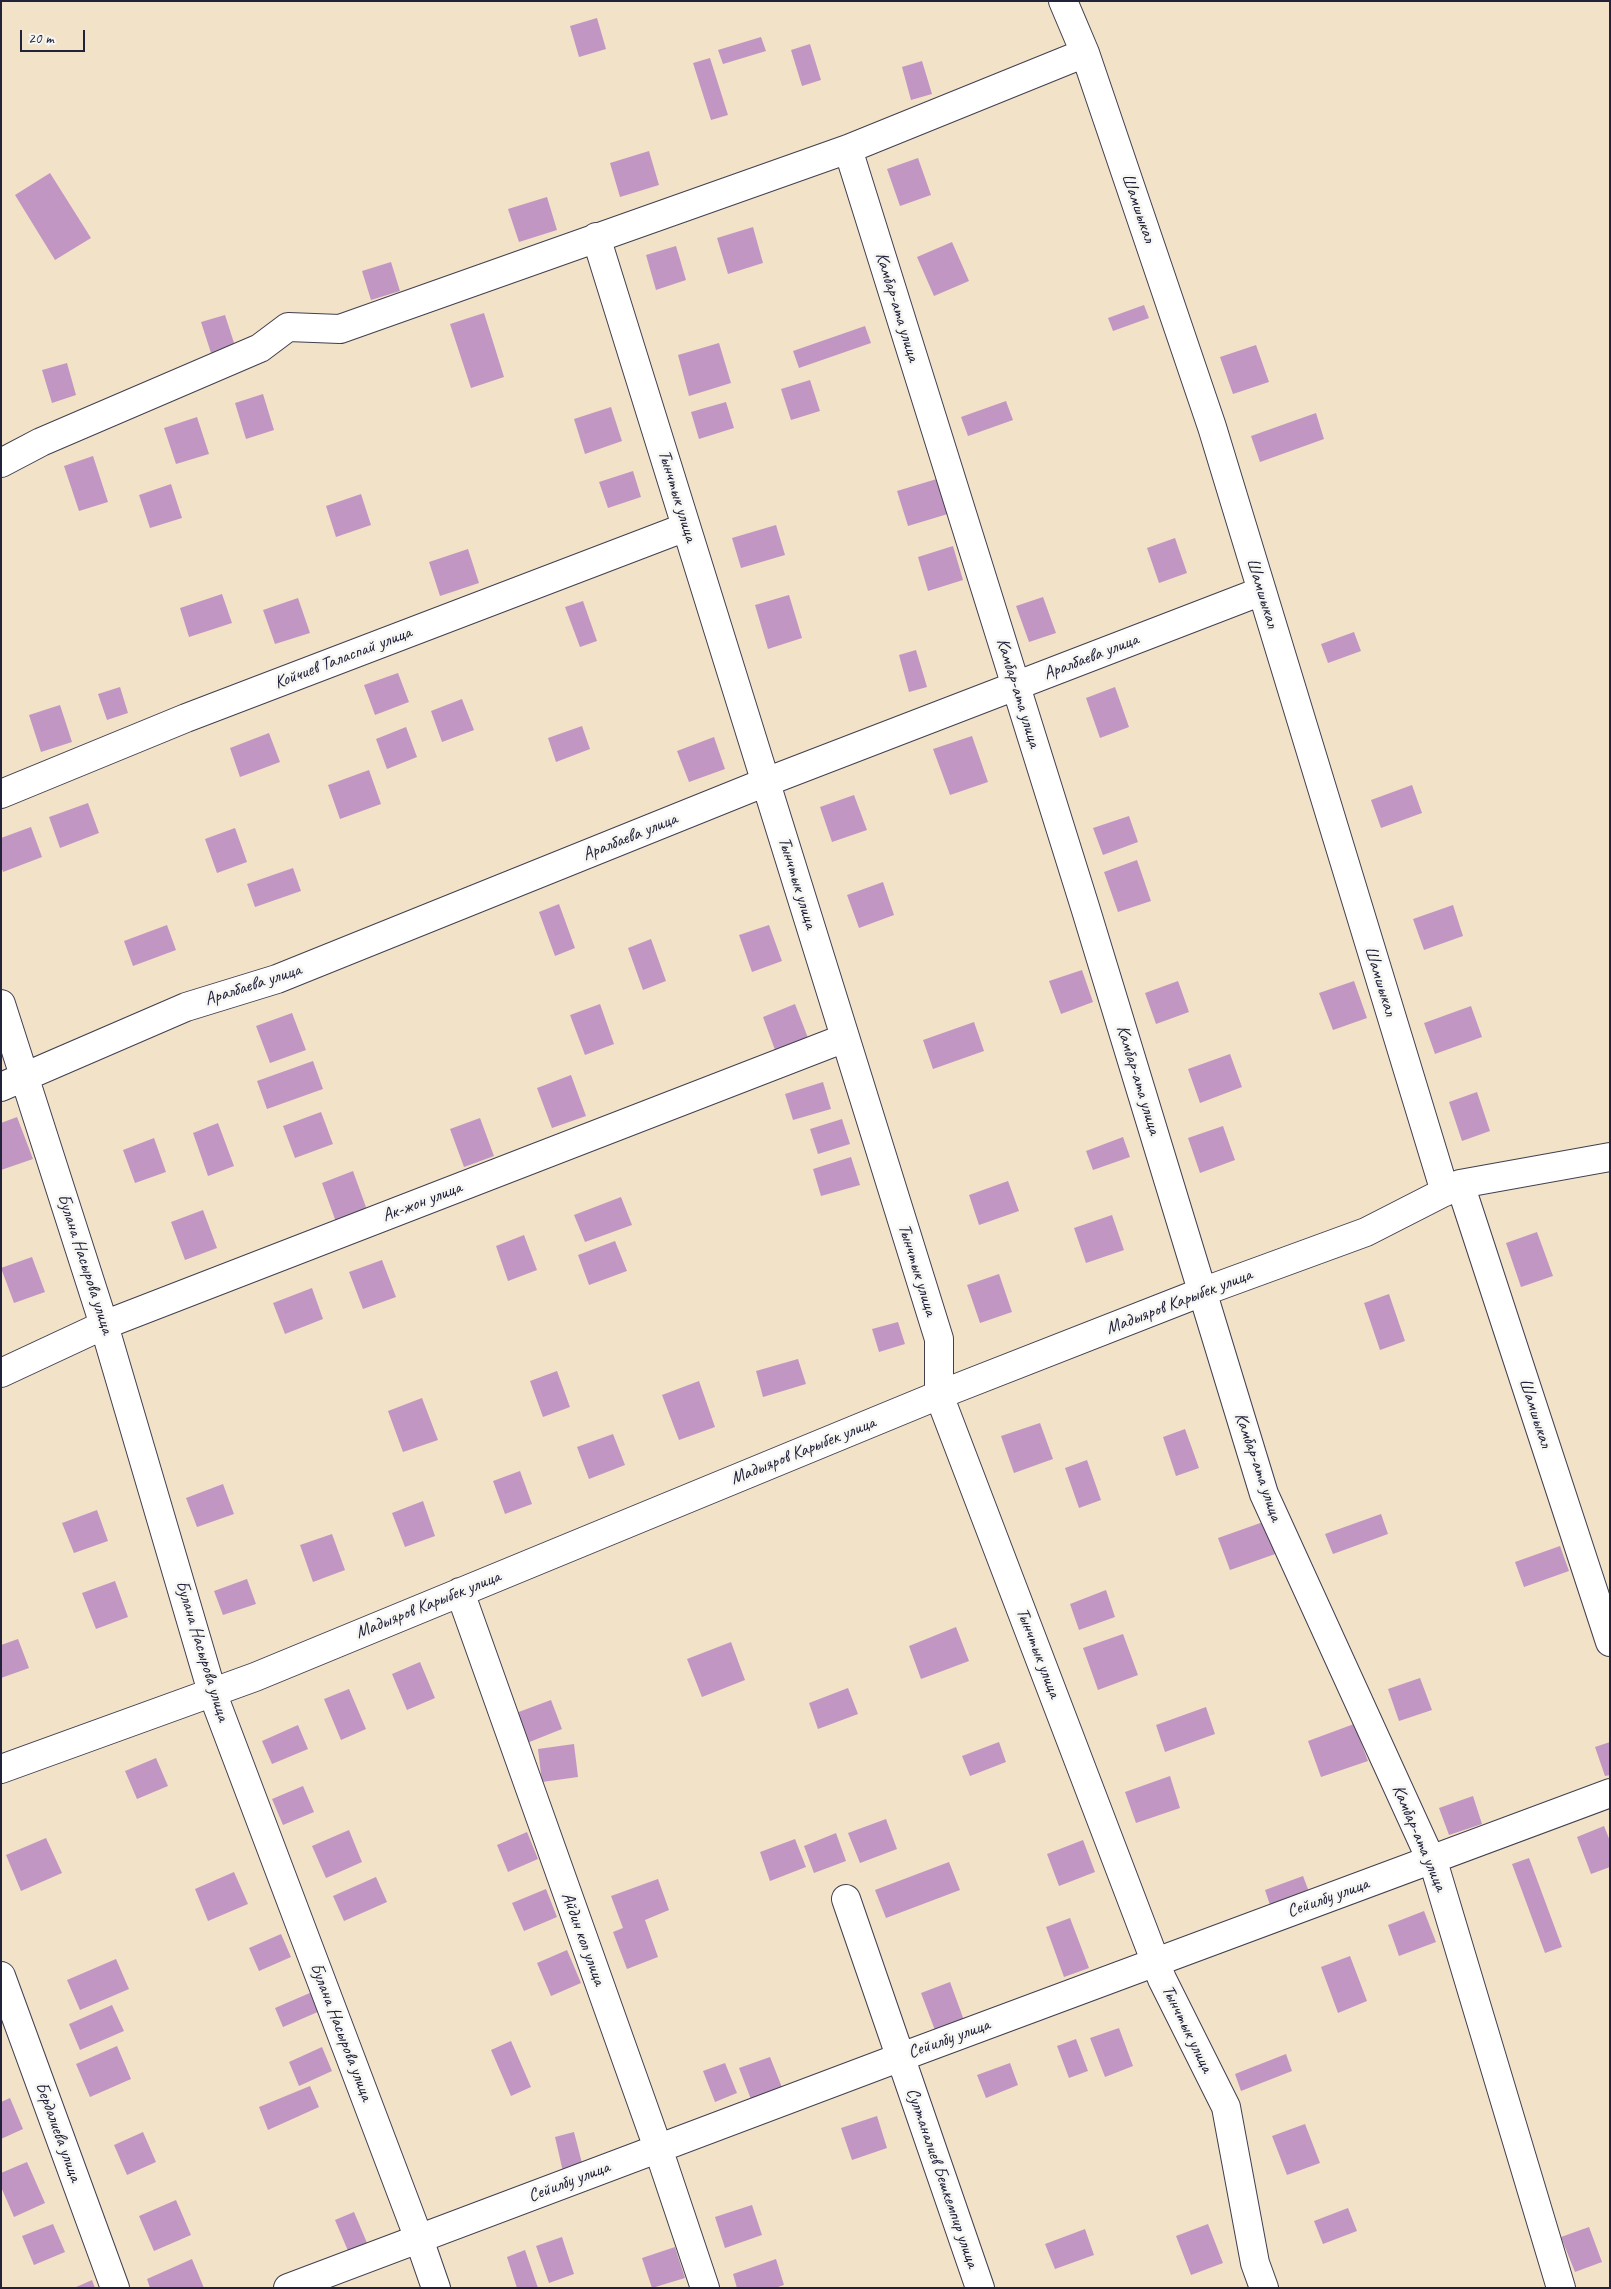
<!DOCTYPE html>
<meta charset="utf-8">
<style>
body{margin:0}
#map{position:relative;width:1611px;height:2289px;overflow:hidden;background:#f2e2c8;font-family:Caveat,sans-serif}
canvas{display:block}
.frame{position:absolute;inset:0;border:2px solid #22223b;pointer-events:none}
.scale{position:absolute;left:20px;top:30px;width:65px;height:22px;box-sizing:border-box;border:2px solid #22223b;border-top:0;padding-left:6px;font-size:15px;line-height:18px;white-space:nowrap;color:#22223b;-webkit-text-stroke:4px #f6f6f2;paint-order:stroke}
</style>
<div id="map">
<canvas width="1611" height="2289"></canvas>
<div class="frame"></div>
<div class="scale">20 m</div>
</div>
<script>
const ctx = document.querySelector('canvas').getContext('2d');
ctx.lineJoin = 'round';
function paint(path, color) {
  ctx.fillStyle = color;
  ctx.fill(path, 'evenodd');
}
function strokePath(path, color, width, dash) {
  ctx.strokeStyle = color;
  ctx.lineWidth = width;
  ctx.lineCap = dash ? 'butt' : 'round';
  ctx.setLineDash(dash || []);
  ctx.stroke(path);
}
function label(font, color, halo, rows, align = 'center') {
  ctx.font = font + ' Caveat,sans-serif';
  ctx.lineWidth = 5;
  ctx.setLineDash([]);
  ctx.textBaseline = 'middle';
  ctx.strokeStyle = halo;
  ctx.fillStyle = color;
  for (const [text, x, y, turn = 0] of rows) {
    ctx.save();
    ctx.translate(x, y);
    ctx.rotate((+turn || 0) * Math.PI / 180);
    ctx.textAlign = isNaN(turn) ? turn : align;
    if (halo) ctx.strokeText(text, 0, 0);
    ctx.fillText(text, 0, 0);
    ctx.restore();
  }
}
const building = new Path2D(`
 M597,18L606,49L579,57L570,26Z
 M761,37L766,51L723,64L718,50Z
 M810,44L821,80L802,86L791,50Z
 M710,58L728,115L711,120L693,63Z
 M922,61L932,94L911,100L902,67Z
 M649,151L659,185L620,197L610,163Z
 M918,158L931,195L900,206L887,169Z
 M50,173L91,238L55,260L15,195Z
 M547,197L557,230L519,242L508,209Z
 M753,227L763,263L728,274L717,238Z
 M952,242L969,281L934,296L917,257Z
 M676,246L686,280L656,290L646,255Z
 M391,262L400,291L371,300L362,271Z
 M1144,305L1149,318L1113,331L1108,318Z
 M484,313L504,377L471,388L450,324Z
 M225,315L235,346L211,353L201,322Z
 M865,326L871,343L799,368L793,351Z
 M719,343L731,383L689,396L678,355Z
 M1256,345L1269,382L1233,394L1220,357Z
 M67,363L76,395L52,403L42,370Z
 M810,380L820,411L791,420L781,389Z
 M263,394L274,430L246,439L235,403Z
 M1006,401L1013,420L968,436L961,417Z
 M726,402L734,428L699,439L691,412Z
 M611,407L622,441L585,454L574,419Z
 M1316,413L1324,439L1260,462L1251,436Z
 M197,417L209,454L176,464L164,428Z
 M93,456L108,502L79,511L64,466Z
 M633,471L641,497L608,508L599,482Z
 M940,478L951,513L908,526L897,491Z
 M171,484L182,518L150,528L139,495Z
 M361,494L371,525L336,537L326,506Z
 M776,525L785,555L741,568L732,538Z
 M1175,538L1187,573L1159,583L1147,548Z
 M953,546L963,580L928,591L918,557Z
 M468,549L479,583L440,596L429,562Z
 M222,594L232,623L189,637L180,608Z
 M789,595L802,638L768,649L755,605Z
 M1043,597L1056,633L1029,642L1016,606Z
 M298,598L310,633L275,644L263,610Z
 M583,601L597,641L580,647L565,607Z
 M1354,632L1361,651L1328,663L1321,644Z
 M916,650L927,687L909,692L899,655Z
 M398,673L409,702L375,715L364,685Z
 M120,687L128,713L107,720L98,694Z
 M1115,687L1129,727L1100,738L1086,698Z
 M462,699L474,730L442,742L431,711Z
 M60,705L72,742L41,752L29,715Z
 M582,726L590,749L556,762L548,738Z
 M406,727L417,757L387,769L376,739Z
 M269,733L280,762L240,777L230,748Z
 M972,736L988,782L950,795L933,749Z
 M714,737L725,769L689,782L677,751Z
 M369,770L381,804L340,819L328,785Z
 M1412,785L1422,813L1381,828L1371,800Z
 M854,795L867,830L832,842L820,807Z
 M88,803L99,833L60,848L49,817Z
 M1129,816L1138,842L1103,855L1093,828Z
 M31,827L42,857L3,872L1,866V838Z
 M235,828L247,862L217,873L205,839Z
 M1137,860L1151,901L1118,912L1104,872Z
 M293,868L301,891L255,907L247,884Z
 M883,882L894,915L859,928L847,895Z
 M559,904L575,948L555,956L539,912Z
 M1453,905L1463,936L1424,950L1413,919Z
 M167,925L176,950L133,966L124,941Z
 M769,925L782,961L752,972L739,935Z
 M651,939L666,981L643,990L628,948Z
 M1082,970L1093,1002L1061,1014L1049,981Z
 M1178,981L1189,1012L1156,1024L1145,993Z
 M1354,981L1367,1018L1333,1030L1319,993Z
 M600,1004L614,1044L585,1055L570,1015Z
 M795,1004L808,1038L775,1050L763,1017Z
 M1471,1006L1482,1037L1435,1054L1424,1023Z
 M292,1013L306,1050L270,1063L256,1026Z
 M974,1022L984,1051L933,1069L923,1040Z
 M1230,1054L1242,1087L1200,1103L1188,1069Z
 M313,1061L323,1089L267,1109L257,1081Z
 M571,1075L586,1116L552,1128L537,1088Z
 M823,1082L831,1109L793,1120L785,1094Z
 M1477,1092L1490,1131L1462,1141L1449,1102Z
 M321,1112L333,1144L295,1158L283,1126Z
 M17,1117L33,1159L1,1170V1123Z
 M480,1118L494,1156L464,1167L450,1129Z
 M842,1119L850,1144L818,1154L810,1129Z
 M218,1123L234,1166L208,1176L193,1133Z
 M1223,1126L1235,1160L1200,1173L1188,1138Z
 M1123,1137L1130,1157L1093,1170L1086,1151Z
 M154,1138L166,1172L135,1183L123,1150Z
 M851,1157L860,1185L821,1196L813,1169Z
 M353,1171L367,1210L336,1222L322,1183Z
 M1008,1181L1019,1211L979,1225L969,1195Z
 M621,1197L632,1225L585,1242L574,1215Z
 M203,1210L217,1248L185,1260L171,1222Z
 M1112,1215L1124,1250L1086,1263L1074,1228Z
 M1537,1232L1553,1276L1521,1287L1506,1243Z
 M524,1235L537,1270L508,1281L496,1246Z
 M615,1241L627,1271L589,1285L578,1255Z
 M32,1257L45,1292L14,1303L1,1268Z
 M382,1260L396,1297L363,1309L349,1272Z
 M999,1274L1012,1312L980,1323L967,1285Z
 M312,1288L323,1319L285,1334L273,1303Z
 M1389,1294L1405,1341L1380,1350L1364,1303Z
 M898,1322L905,1344L879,1352L872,1329Z
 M798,1359L806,1384L763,1397L756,1371Z
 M557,1371L570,1407L543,1417L530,1381Z
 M699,1381L715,1427L679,1440L662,1395Z
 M422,1398L438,1440L403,1452L388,1411Z
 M1040,1423L1053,1459L1014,1473L1001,1436Z
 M1185,1429L1199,1468L1176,1476L1163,1437Z
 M613,1434L625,1465L589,1479L577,1447Z
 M1087,1460L1101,1500L1079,1508L1065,1468Z
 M520,1471L532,1504L505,1514L493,1481Z
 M223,1484L234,1514L197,1527L186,1498Z
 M423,1501L435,1536L405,1547L392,1513Z
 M97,1510L108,1541L74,1553L62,1523Z
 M1381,1514L1388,1534L1333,1554L1325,1534Z
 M1266,1521L1278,1553L1230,1570L1218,1538Z
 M332,1534L345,1570L313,1582L300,1545Z
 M1560,1546L1569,1571L1524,1587L1515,1562Z
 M247,1579L256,1604L223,1615L214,1591Z
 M115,1581L128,1617L96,1629L82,1593Z
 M1106,1590L1115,1617L1079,1630L1070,1604Z
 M956,1627L969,1661L921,1679L909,1646Z
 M1123,1634L1138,1675L1098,1690L1083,1648Z
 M18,1639L29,1668L1,1678V1645Z
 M731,1642L745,1680L702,1697L687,1659Z
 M420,1662L435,1698L407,1710L392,1674Z
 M1420,1678L1432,1710L1399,1721L1388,1689Z
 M848,1688L858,1714L818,1729L809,1703Z
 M349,1689L366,1729L341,1740L324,1699Z
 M551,1700L562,1729L527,1743L516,1713Z
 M1206,1707L1215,1734L1165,1752L1156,1725Z
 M1354,1724L1368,1761L1321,1777L1308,1741Z
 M298,1725L308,1749L272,1764L262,1741Z
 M999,1742L1006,1762L970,1776L962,1756Z
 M1610,1742V1775L1605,1776L1595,1747Z
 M574,1744L578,1777L542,1782L538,1749Z
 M156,1758L168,1786L137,1799L125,1771Z
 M1170,1776L1180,1808L1136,1823L1125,1792Z
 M303,1786L314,1812L283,1825L272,1799Z
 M1473,1796L1482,1824L1449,1835L1439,1808Z
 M886,1819L897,1849L860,1863L848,1833Z
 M1604,1826L1610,1841V1867L1591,1874L1577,1837Z
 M349,1830L362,1862L326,1878L312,1846Z
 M527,1832L538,1859L508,1872L497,1845Z
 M836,1833L846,1861L814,1873L804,1846Z
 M46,1838L62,1873L21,1891L6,1855Z
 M795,1839L806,1867L770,1881L760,1852Z
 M1083,1840L1095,1872L1059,1886L1047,1854Z
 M1529,1858L1562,1947L1545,1953L1512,1864Z
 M949,1862L960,1890L886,1918L875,1890Z
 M234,1872L248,1904L208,1921L195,1889Z
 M1303,1876L1311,1897L1272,1911L1265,1890Z
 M376,1877L387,1902L344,1921L333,1896Z
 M658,1879L669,1910L645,1920L658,1957L627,1969L613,1932L623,1928L611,1896Z
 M546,1889L557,1917L524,1931L512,1903Z
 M1424,1911L1436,1942L1399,1956L1388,1925Z
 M1070,1918L1089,1968L1064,1977L1046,1927Z
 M281,1934L291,1957L259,1971L249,1948Z
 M567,1950L581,1983L551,1996L537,1963Z
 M1350,1956L1367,2001L1338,2013L1321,1967Z
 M116,1959L129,1989L80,2010L67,1980Z
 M950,1982L965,2023L936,2033L921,1993Z
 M319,1989L327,2008L283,2027L275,2008Z
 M112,2005L124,2031L80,2050L69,2024Z
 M1119,2028L1133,2066L1105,2077L1090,2038Z
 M1076,2039L1088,2071L1069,2078L1057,2046Z
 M511,2041L531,2087L511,2096L491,2050Z
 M117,2046L131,2079L90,2097L76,2064Z
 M322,2047L332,2071L299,2086L289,2062Z
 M1286,2054L1292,2071L1241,2091L1235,2074Z
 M770,2057L783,2090L752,2102L739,2068Z
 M725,2063L737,2093L715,2102L703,2071Z
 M1010,2063L1018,2085L986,2098L977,2075Z
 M310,2086L319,2107L268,2130L259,2107Z
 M10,2098L23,2129L1,2139V2102Z
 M877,2116L887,2148L852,2160L841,2128Z
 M1305,2124L1320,2163L1287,2175L1272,2136Z
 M143,2132L156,2162L127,2175L114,2145Z
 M574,2132L583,2167L563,2172L555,2137Z
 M27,2162L45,2203L14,2217L1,2187V2173Z
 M176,2200L191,2235L154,2251L139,2216Z
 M752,2205L762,2235L725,2248L715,2217Z
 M1348,2208L1357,2231L1323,2244L1314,2221Z
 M354,2212L370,2250L351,2258L335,2220Z
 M53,2224L65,2252L34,2265L22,2236Z
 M1208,2224L1223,2263L1191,2275L1176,2236Z
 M1589,2227L1602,2262L1575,2272L1561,2237Z
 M1085,2229L1094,2255L1055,2269L1045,2244Z
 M562,2237L574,2274L549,2283L536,2246Z
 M675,2247L685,2278L652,2288L642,2258Z
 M525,2250L538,2288H517L507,2257Z
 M192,2259L204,2288H150L147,2279Z
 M776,2259L784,2285L775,2288H737L733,2274Z
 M92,2280L95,2288H74Z`);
const minor = new Path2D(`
 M1063,1L1085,53L1212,427L1445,1192
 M848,149L1085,907L1264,1494L1436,1871L1561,2288
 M596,237L939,1339V1395L1162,1979L1226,2107L1255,2263L1264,2288
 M1,463L41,442L260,348L288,327L340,329L848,149L1085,53
 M1,794L186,718L686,527
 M1,1004L104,1325L212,1692L419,2239L436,2288
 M1,1087L186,1007L277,979L766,782L1262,591
 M1460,1184L1610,1642
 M1,1373L104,1325L845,1038
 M460,1592L658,2148L705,2288
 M1,1769L255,1677L939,1395L1202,1292L1366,1232L1460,1184L1610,1157
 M846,1899L980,2288
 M1,1976L115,2288
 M288,2288L901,2057L1610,1793`);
const streetNames = [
 ["Шамшыкал",1138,208,71],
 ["Камбар-ата улица",897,307,73],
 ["Тынчтык улица",677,496,73],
 ["Шамшыкал",1262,593,73],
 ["Аралбаева улица",1091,657,-21],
 ["Койчиев Таласпай улица",343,658,-21],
 ["Камбар-ата улица",1018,693,73],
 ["Аралбаева улица",630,837,-22],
 ["Тынчтык улица",797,883,73],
 ["Шамшыкал",1380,981,73],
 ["Аралбаева улица",253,985,-18],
 ["Камбар-ата улица",1138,1080,73],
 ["Ак-жон улица",422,1202,-21],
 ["Булана Насырова улица",85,1264,72],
 ["Тынчтык улица",917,1270,73],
 ["Мадыяров Карыбек улица",1179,1302,-21],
 ["Шамшыкал",1535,1413,72],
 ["Мадыяров Карыбек улица",803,1451,-22],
 ["Камбар-ата улица",1258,1467,71],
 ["Мадыяров Карыбек улица",428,1605,-22],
 ["Булана Насырова улица",202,1651,73],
 ["Тынчтык улица",1038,1653,69],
 ["Камбар-ата улица",1419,1838,67],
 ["Сейилбу улица",1328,1898,-20],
 ["Айдин кол улица",583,1939,70],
 ["Тынчтык улица",1187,2029,64],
 ["Булана Насырова улица",341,2032,69],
 ["Сейилбу улица",949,2039,-20],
 ["Бердалиева улица",58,2132,70],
 ["Султаналиев Бешкемпир улица",942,2178,71],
 ["Сейилбу улица",569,2182,-21]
];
paint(building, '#c296c3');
strokePath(minor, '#413f50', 30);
strokePath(minor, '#fff', 28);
label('18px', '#22223b', '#f6f6f2', streetNames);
</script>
